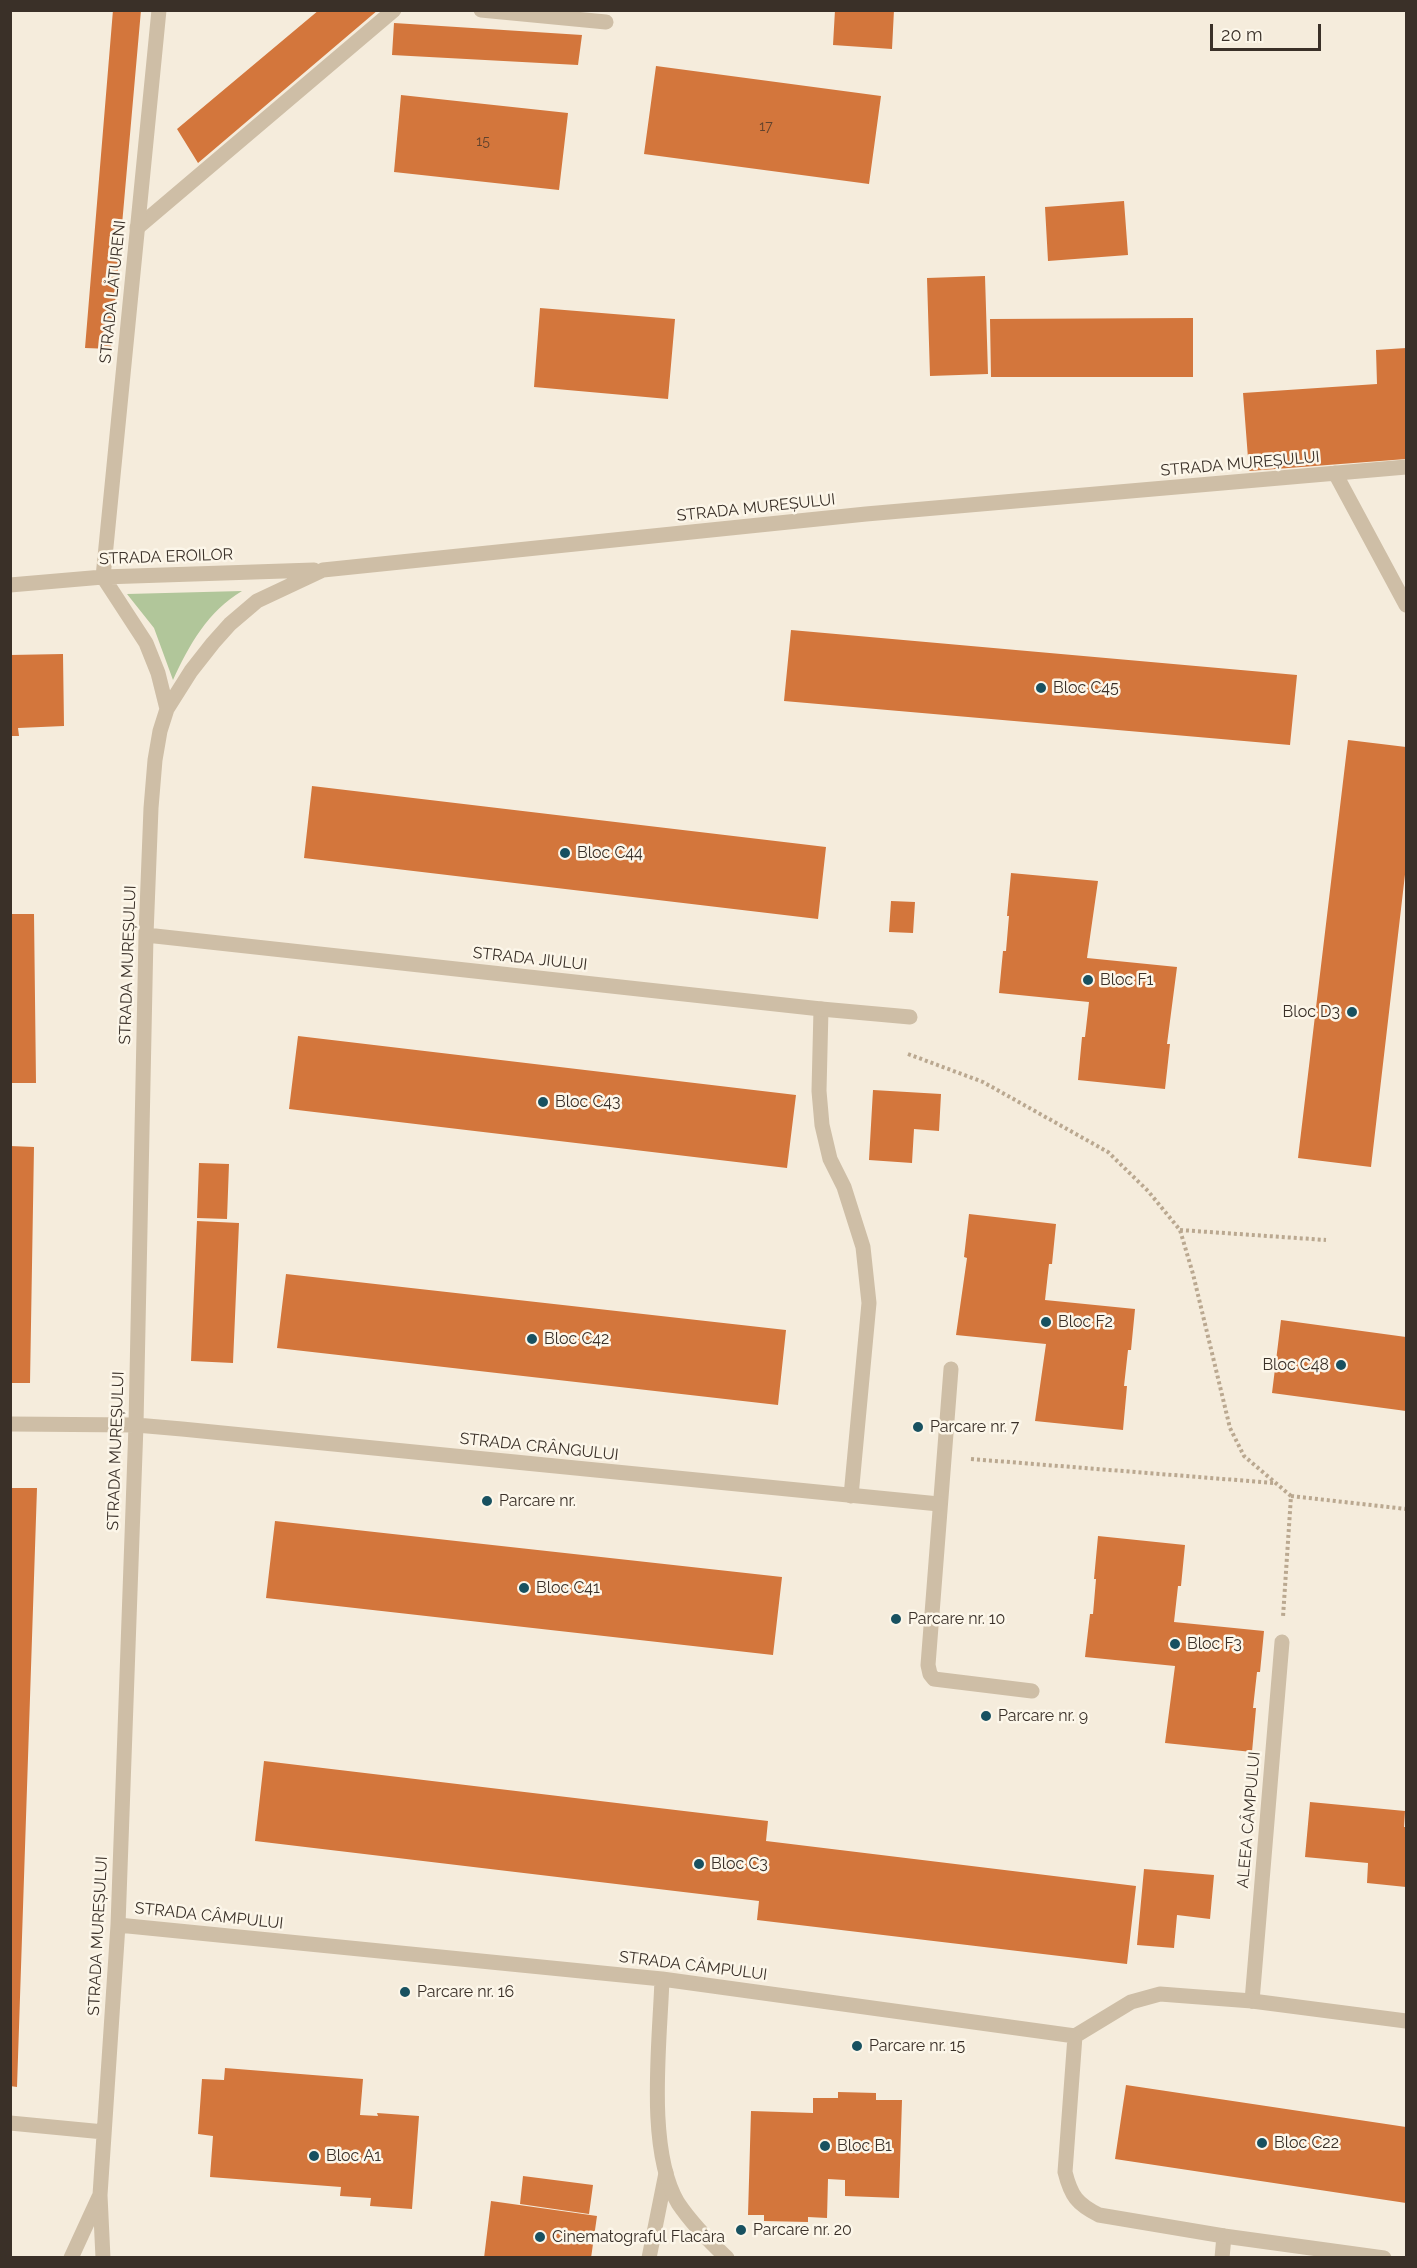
<!DOCTYPE html>
<meta charset="utf-8">
<style>
body{margin:0}
#map{position:relative;width:1417px;height:2268px;overflow:hidden;background:#f5ecdc;font-family:Raleway,sans-serif}
canvas{display:block}
.frame{position:absolute;inset:0;border:12px solid #3a3028;pointer-events:none}
.scale{position:absolute;left:1210px;top:24px;width:111px;height:27px;box-sizing:border-box;border:3px solid #3a3028;border-top:0;padding-left:8px;font-size:18px;line-height:21px;white-space:nowrap;color:#3a3028;-webkit-text-stroke:4px #fcf6e9;paint-order:stroke}
</style>
<div id="map">
<canvas width="1417" height="2268"></canvas>
<div class="frame"></div>
<div class="scale">20 m</div>
</div>
<script>
const ctx = document.querySelector('canvas').getContext('2d');
ctx.lineJoin = 'round';
function paint(path, color) {
  ctx.fillStyle = color;
  ctx.fill(path, 'evenodd');
}
function strokePath(path, color, width, dash) {
  ctx.strokeStyle = color;
  ctx.lineWidth = width;
  ctx.lineCap = dash ? 'butt' : 'round';
  ctx.setLineDash(dash || []);
  ctx.stroke(path);
}
function label(font, color, halo, rows, align = 'center') {
  ctx.font = font + ' Raleway,sans-serif';
  ctx.lineWidth = 5;
  ctx.setLineDash([]);
  ctx.textBaseline = 'middle';
  ctx.strokeStyle = halo;
  ctx.fillStyle = color;
  for (const [text, x, y, turn = 0] of rows) {
    ctx.save();
    ctx.translate(x, y);
    ctx.rotate((+turn || 0) * Math.PI / 180);
    ctx.textAlign = isNaN(turn) ? turn : align;
    if (halo) ctx.strokeText(text, 0, 0);
    ctx.fillText(text, 0, 0);
    ctx.restore();
  }
}
const green = new Path2D(`
 M242,591C208,611 189,645 173,680L154,628L127,594Z`);
const building = new Path2D(`
 M113,10H141L111,349L85,348Z
 M319,10H378L198,163L177,129Z
 M835,10H894L892,49L833,45Z
 M394,23L582,35L578,65L392,55Z
 M656,66L881,96L869,184L644,154Z
 M401,95L568,113L559,190L394,172Z
 M1124,201L1128,255L1048,261L1045,207Z
 M985,276L988,374L930,376L927,278Z
 M540,308L675,319L668,399L534,387Z
 M1193,318V377H991L990,319Z
 M1406,348V459L1249,471L1243,393L1377,384L1376,350Z
 M791,630L1297,675L1290,745L784,701Z
 M63,654L64,726L18,728L19,736H10V655Z
 M1348,740L1406,747V866L1371,1167L1298,1158Z
 M312,786L826,847L818,919L304,858Z
 M1011,873L1098,881L1087,958L1177,967L1167,1044H1170L1165,1089L1078,1080L1082,1037H1085L1089,1002L999,993L1003,951H1006L1009,916H1007Z
 M891,901L915,902L913,933L889,932Z
 M10,914H34L36,1083H10Z
 M298,1036L796,1095L787,1168L289,1109Z
 M873,1090L941,1094L939,1131L914,1129L912,1163L869,1160Z
 M10,1146L34,1147L30,1383H10Z
 M199,1163L229,1164L227,1219L197,1218Z
 M969,1214L1056,1224L1052,1264H1049L1045,1300L1135,1309L1131,1350H1128L1124,1386H1127L1123,1430L1035,1421L1046,1344L956,1335L967,1258L964,1257Z
 M197,1221L239,1223L233,1363L191,1361Z
 M286,1274L786,1330L778,1405L277,1348Z
 M1281,1320L1406,1337V1411L1272,1393Z
 M10,1488H37L17,2087L10,2086Z
 M275,1521L782,1577L773,1655L266,1598Z
 M1098,1536L1185,1545L1181,1586H1178L1174,1622L1264,1631L1260,1672H1257L1253,1708H1256L1252,1752L1165,1743L1175,1666L1085,1657L1090,1614H1093L1096,1579H1094Z
 M264,1761L768,1821L766,1841L1136,1886L1127,1964L757,1920L759,1901L255,1841Z
 M1310,1802L1405,1811L1404,1827H1406V1887L1367,1883L1368,1863L1305,1857Z
 M1144,1869L1214,1875L1210,1919L1177,1915L1174,1948L1137,1945Z
 M225,2068L363,2079L360,2115L378,2116L377,2113L419,2116L412,2209L370,2206L371,2198L340,2196L341,2187L210,2177L213,2136L198,2134L202,2079L224,2080Z
 M1126,2085L1406,2127V2203L1115,2159Z
 M838,2092L876,2093V2100H902L899,2198L845,2196V2180L828,2179L827,2218L808,2217V2222L764,2221V2215H748L751,2111L813,2113V2098H838Z
 M523,2176L593,2185L589,2214L520,2204Z
 M491,2201L597,2216L591,2258H484Z`);
const path = new Path2D(`
 M908,1054L983,1082L1108,1152L1148,1191L1180,1230L1193,1274L1230,1428L1244,1456L1291,1496L1283,1617
 M1180,1230L1326,1240
 M971,1459L1274,1483
 M1291,1496L1406,1509`);
const service = new Path2D(`
 M481,10L606,22
 M137,228L394,10
 M821,1009L819,1091L822,1125L830,1159L844,1187L863,1247L869,1303L851,1496
 M951,1369L928,1665L930,1674L934,1679L1032,1691
 M1252,2001L1282,1642
 M649,2258L666,2173
 M1222,2258L1224,2236`);
const pedestrian = new Path2D(`
 M1252,2001L1406,2021`);
const minor = new Path2D(`
 M1335,473L1406,605
 M103,577L159,10
 M103,577L146,643L158,673L167,709
 M10,585L103,577L314,570
 M146,935L821,1009L910,1017
 M10,1424L136,1425L182,1429L939,1504
 M118,1925L662,1979L1075,2036L1131,2002L1160,1994L1252,2001
 M662,1979C660,2041 646,2149 678,2203C692,2224 709,2241 727,2258
 M1075,2036L1065,2172C1071,2196 1077,2204 1099,2215L1224,2236L1384,2258
 M10,2123L104,2132
 M71,2258L99,2197
 M103,2258L100,2195L118,1925L136,1425L146,935L151,808L155,760L160,731L167,709L191,671L213,643L230,624L257,601L323,570L866,514L1406,467`);
const markers = [
 [1041,688,6,"#185160"],
 [565,853,6,"#185160"],
 [1088,980,6,"#185160"],
 [1352,1012,6,"#185160"],
 [543,1102,6,"#185160"],
 [1046,1322,6,"#185160"],
 [532,1339,6,"#185160"],
 [1341,1365,6,"#185160"],
 [918,1427,6,"#185160"],
 [487,1501,6,"#185160"],
 [524,1588,6,"#185160"],
 [896,1619,6,"#185160"],
 [1175,1644,6,"#185160"],
 [986,1716,6,"#185160"],
 [699,1864,6,"#185160"],
 [405,1992,6,"#185160"],
 [857,2046,6,"#185160"],
 [1262,2143,6,"#185160"],
 [825,2146,6,"#185160"],
 [314,2156,6,"#185160"],
 [741,2230,6,"#185160"],
 [540,2237,6,"#185160"]
];
const numberNames = [
 ["17",766,127],
 ["15",483,142]
];
const streetNames = [
 ["STRADA LĂTURENI",113,292,-84],
 ["STRADA MUREȘULUI",1240,464,-5],
 ["STRADA MUREȘULUI",756,508,-6],
 ["STRADA EROILOR",166,557,-2],
 ["STRADA JIULUI",530,959,6],
 ["STRADA MUREȘULUI",128,965,-88],
 ["STRADA CRÂNGULUI",539,1447,6],
 ["STRADA MUREȘULUI",116,1451,-88],
 ["ALEEA CÂMPULUI",1249,1820,-85],
 ["STRADA CÂMPULUI",209,1916,6],
 ["STRADA MUREȘULUI",98,1936,-87],
 ["STRADA CÂMPULUI",693,1966,7]
];
const poiNames = [
 ["Bloc C45",1053,688],
 ["Bloc C44",577,853],
 ["Bloc F1",1100,980],
 ["Bloc D3",1340,1012,"right"],
 ["Bloc C43",555,1102],
 ["Bloc F2",1058,1322],
 ["Bloc C42",544,1339],
 ["Bloc C48",1329,1365,"right"],
 ["Parcare nr. 7",930,1427],
 ["Parcare nr.",499,1501],
 ["Bloc C41",536,1588],
 ["Parcare nr. 10",908,1619],
 ["Bloc F3",1187,1644],
 ["Parcare nr. 9",998,1716],
 ["Bloc C3",711,1864],
 ["Parcare nr. 16",417,1992],
 ["Parcare nr. 15",869,2046],
 ["Bloc C22",1274,2143],
 ["Bloc B1",837,2146],
 ["Bloc A1",326,2156],
 ["Parcare nr. 20",753,2230],
 ["Cinematograful Flacăra",552,2237]
];
paint(green, '#b1c69a');
paint(building, '#d3763c');
strokePath(path, '#baa890', 4, [3, 3]);
strokePath(service, '#cebea6', 15);
strokePath(pedestrian, '#cebea6', 15);
strokePath(minor, '#cebea6', 15);
for (const [x, y, r, color] of markers) {
  const dot = new Path2D();
  dot.arc(x, y, r, 0, 2 * Math.PI);
  ctx.fillStyle = color;
  ctx.fill(dot);
  strokePath(dot, '#fcf6e9', 2);
}
label('14px', '#60422d', null, numberNames);
label('16px', '#3a3028', '#fcf6e9', streetNames);
label('16px', '#3a3028', '#fcf6e9', poiNames, 'left');
</script>
